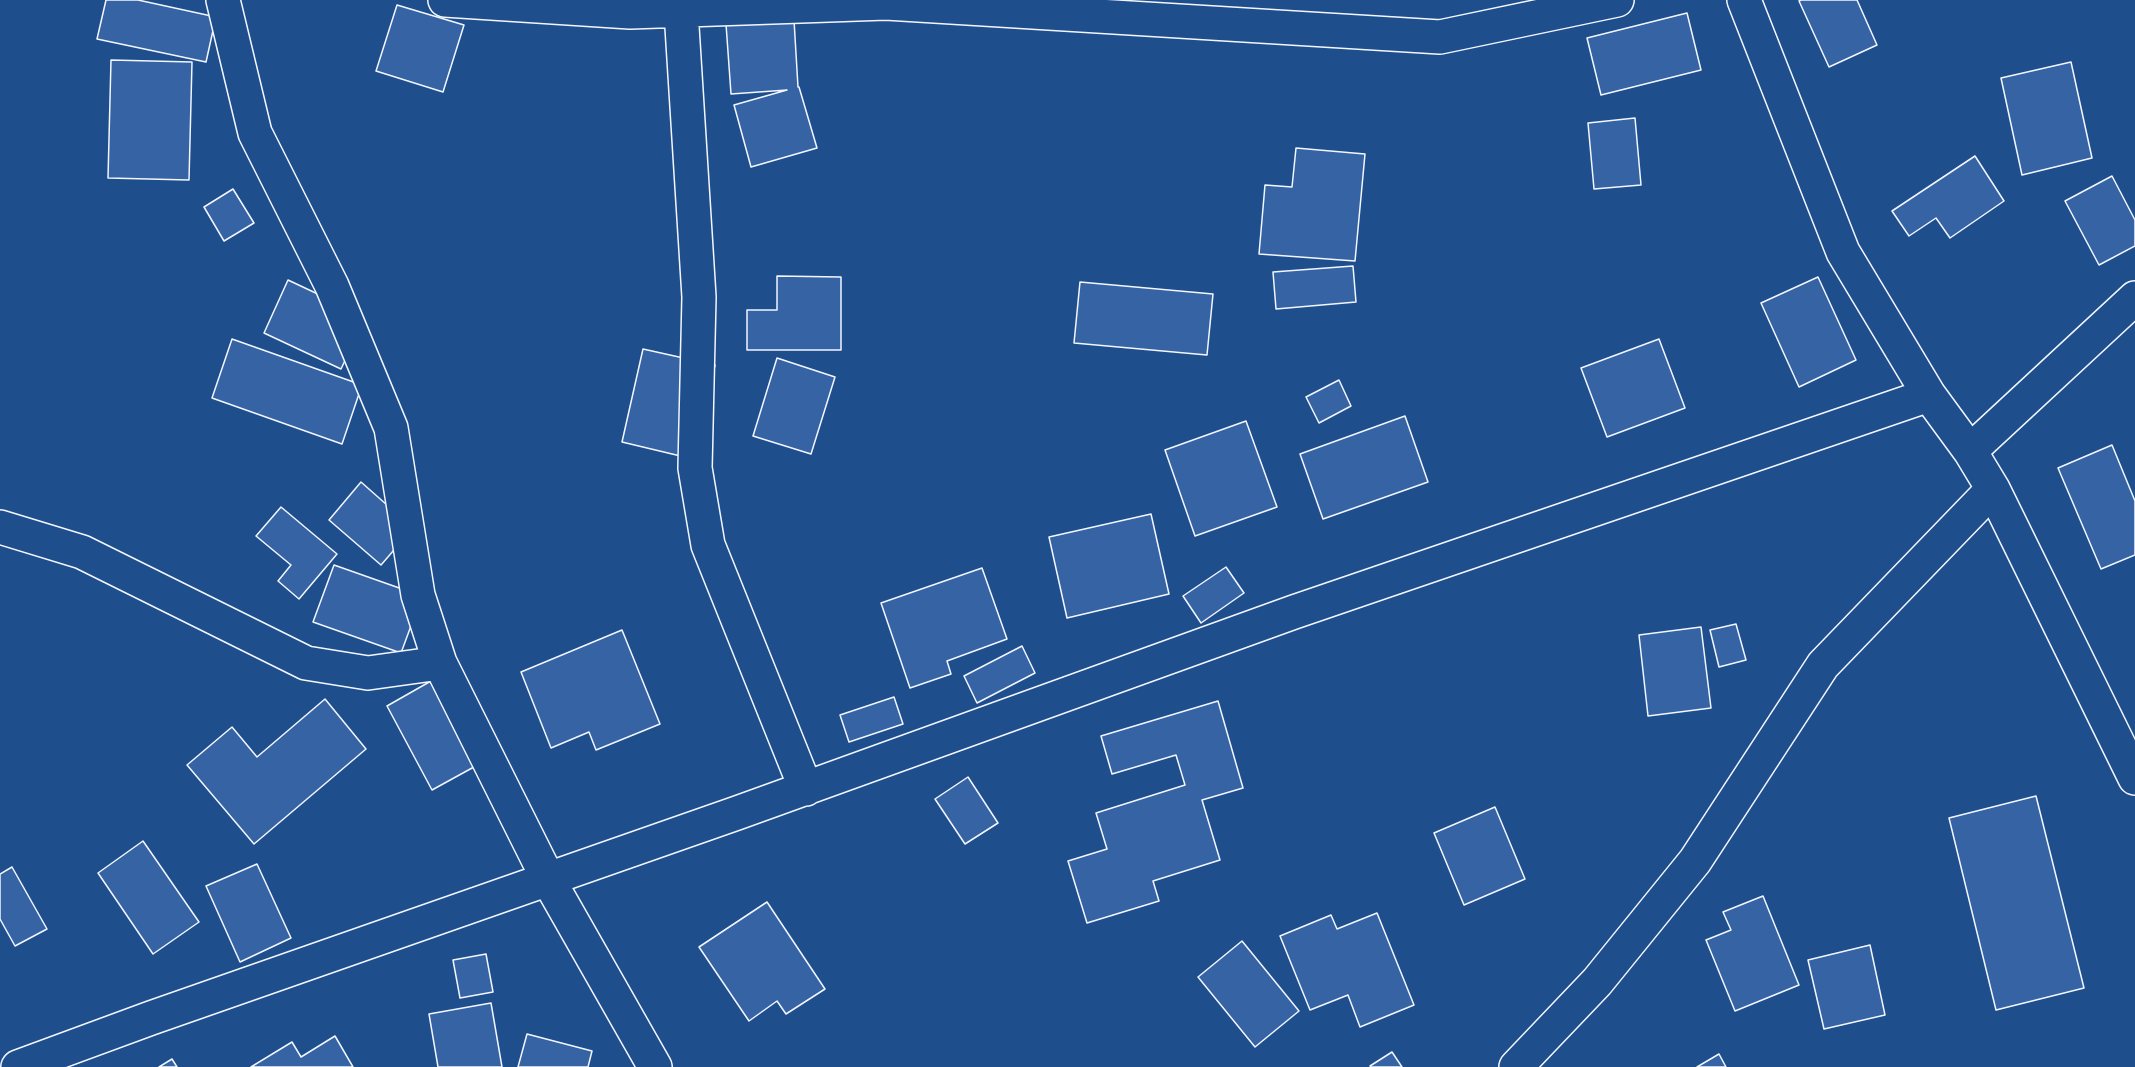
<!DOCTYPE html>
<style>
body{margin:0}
canvas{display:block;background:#1f4e8c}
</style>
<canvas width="2135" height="1067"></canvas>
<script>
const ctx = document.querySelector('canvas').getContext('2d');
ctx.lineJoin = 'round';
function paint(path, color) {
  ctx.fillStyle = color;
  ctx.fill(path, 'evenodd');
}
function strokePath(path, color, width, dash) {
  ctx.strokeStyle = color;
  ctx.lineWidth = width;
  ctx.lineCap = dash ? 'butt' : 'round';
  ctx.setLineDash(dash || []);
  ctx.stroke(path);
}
const building = new Path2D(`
 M106,0H138L216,17L206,62L97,39Z
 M1801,0H1857L1877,45L1829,67L1799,1Z
 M397,5L464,25L443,92L376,71Z
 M1687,13L1701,70L1601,95L1587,38Z
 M794,20L798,87H799L817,148L751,167L734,105L787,90L731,94L726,24Z
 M111,60L192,62L189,180L108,178Z
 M2071,62L2092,158L2022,175L2001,78Z
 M1635,118L1641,185L1594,189L1588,123Z
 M1296,148L1365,154L1355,261L1259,254L1265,185L1292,187Z
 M1975,156L2004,201L1950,238L1936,218L1909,236L1892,211Z
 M2112,176L2135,220V246L2099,265L2065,201Z
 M233,189L254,223L224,241L204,207Z
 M1353,266L1356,302L1276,309L1273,272Z
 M777,276L841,277V350H747V310H777Z
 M1818,277L1856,360L1799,387L1761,303Z
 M288,280L339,304L357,335L341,369L264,333Z
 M1080,282L1213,294L1207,355L1074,343Z
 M232,339L362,385L342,444L212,398Z
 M1659,339L1685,408L1607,437L1581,368Z
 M643,349L715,365L693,459L622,442Z
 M777,358L835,377L811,454L753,436Z
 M1339,380L1351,406L1319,423L1306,397Z
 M1405,416L1428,482L1323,519L1300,454Z
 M1246,421L1277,507L1195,536L1165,450Z
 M2112,445L2135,501V555L2101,569L2058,468Z
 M361,482L413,528L381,565L329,520Z
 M281,507L337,554L299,599L278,581L291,565L256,536Z
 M1151,514L1169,594L1067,618L1049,537Z
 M334,565L422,596L401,653L313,622Z
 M1226,567L1244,593L1201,623L1183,596Z
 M982,568L1007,639L947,661L951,674L910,688L881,603Z
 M1736,624L1746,660L1719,667L1710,630Z
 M1701,627L1711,708L1648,716L1639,635Z
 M622,630L660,724L596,750L589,732L551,748L521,672Z
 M1022,646L1035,673L977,703L964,676Z
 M438,677L483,762L432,790L387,706Z
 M894,697L903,724L849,742L840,715Z
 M325,699L366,749L254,844L187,765L232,727L257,757Z
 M1218,701L1243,788L1202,800L1220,860L1153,881L1159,901L1087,923L1068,861L1107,849L1096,813L1185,785L1176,755L1112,774L1101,736Z
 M968,777L998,823L965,844L935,799Z
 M2036,796L2084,988L1996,1010L1949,818Z
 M1495,807L1525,879L1464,905L1434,833Z
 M143,841L199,922L153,954L98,873Z
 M257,864L291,938L240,962L206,886Z
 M12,867L47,929L15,946L0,919V874Z
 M1763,896L1799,985L1735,1011L1706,940L1731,930L1723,912Z
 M767,902L825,989L786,1014L777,1001L749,1021L699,947Z
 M1377,913L1414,1005L1360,1027L1348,995L1310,1010L1280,936L1331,915L1337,929Z
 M1242,941L1299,1011L1255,1047L1198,977Z
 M1870,945L1885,1015L1824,1029L1808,960Z
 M486,954L493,992L460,998L453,960Z
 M491,1003L502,1067H438L429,1014Z
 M527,1034L592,1051L588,1067H518Z
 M335,1036L353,1067H251L292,1042L301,1057Z
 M1392,1052L1402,1067H1371L1370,1066Z
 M1719,1054L1726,1067H1697Z
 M172,1059L177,1067H159Z`);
const minor = new Path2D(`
 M223,0L255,133L332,286L391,428L418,595L440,663L548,879L655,1067
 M445,0L630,12L886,3L1440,37L1617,0
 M1744,0L1843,252L1929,395L1970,451L1993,489L2135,778
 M681,11L699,297L695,468L708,545L806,789
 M1970,451L2135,298
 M0,527L82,552L306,663L368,673L440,663
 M18,1067L151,1018L737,813L1294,612L1929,395
 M1516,1067L1597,982L1695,861L1823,665L1993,489`);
paint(building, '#3563a3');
strokePath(building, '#f2f6ff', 1.5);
strokePath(minor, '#f2f6ff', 36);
strokePath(minor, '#1f4e8c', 33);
</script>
